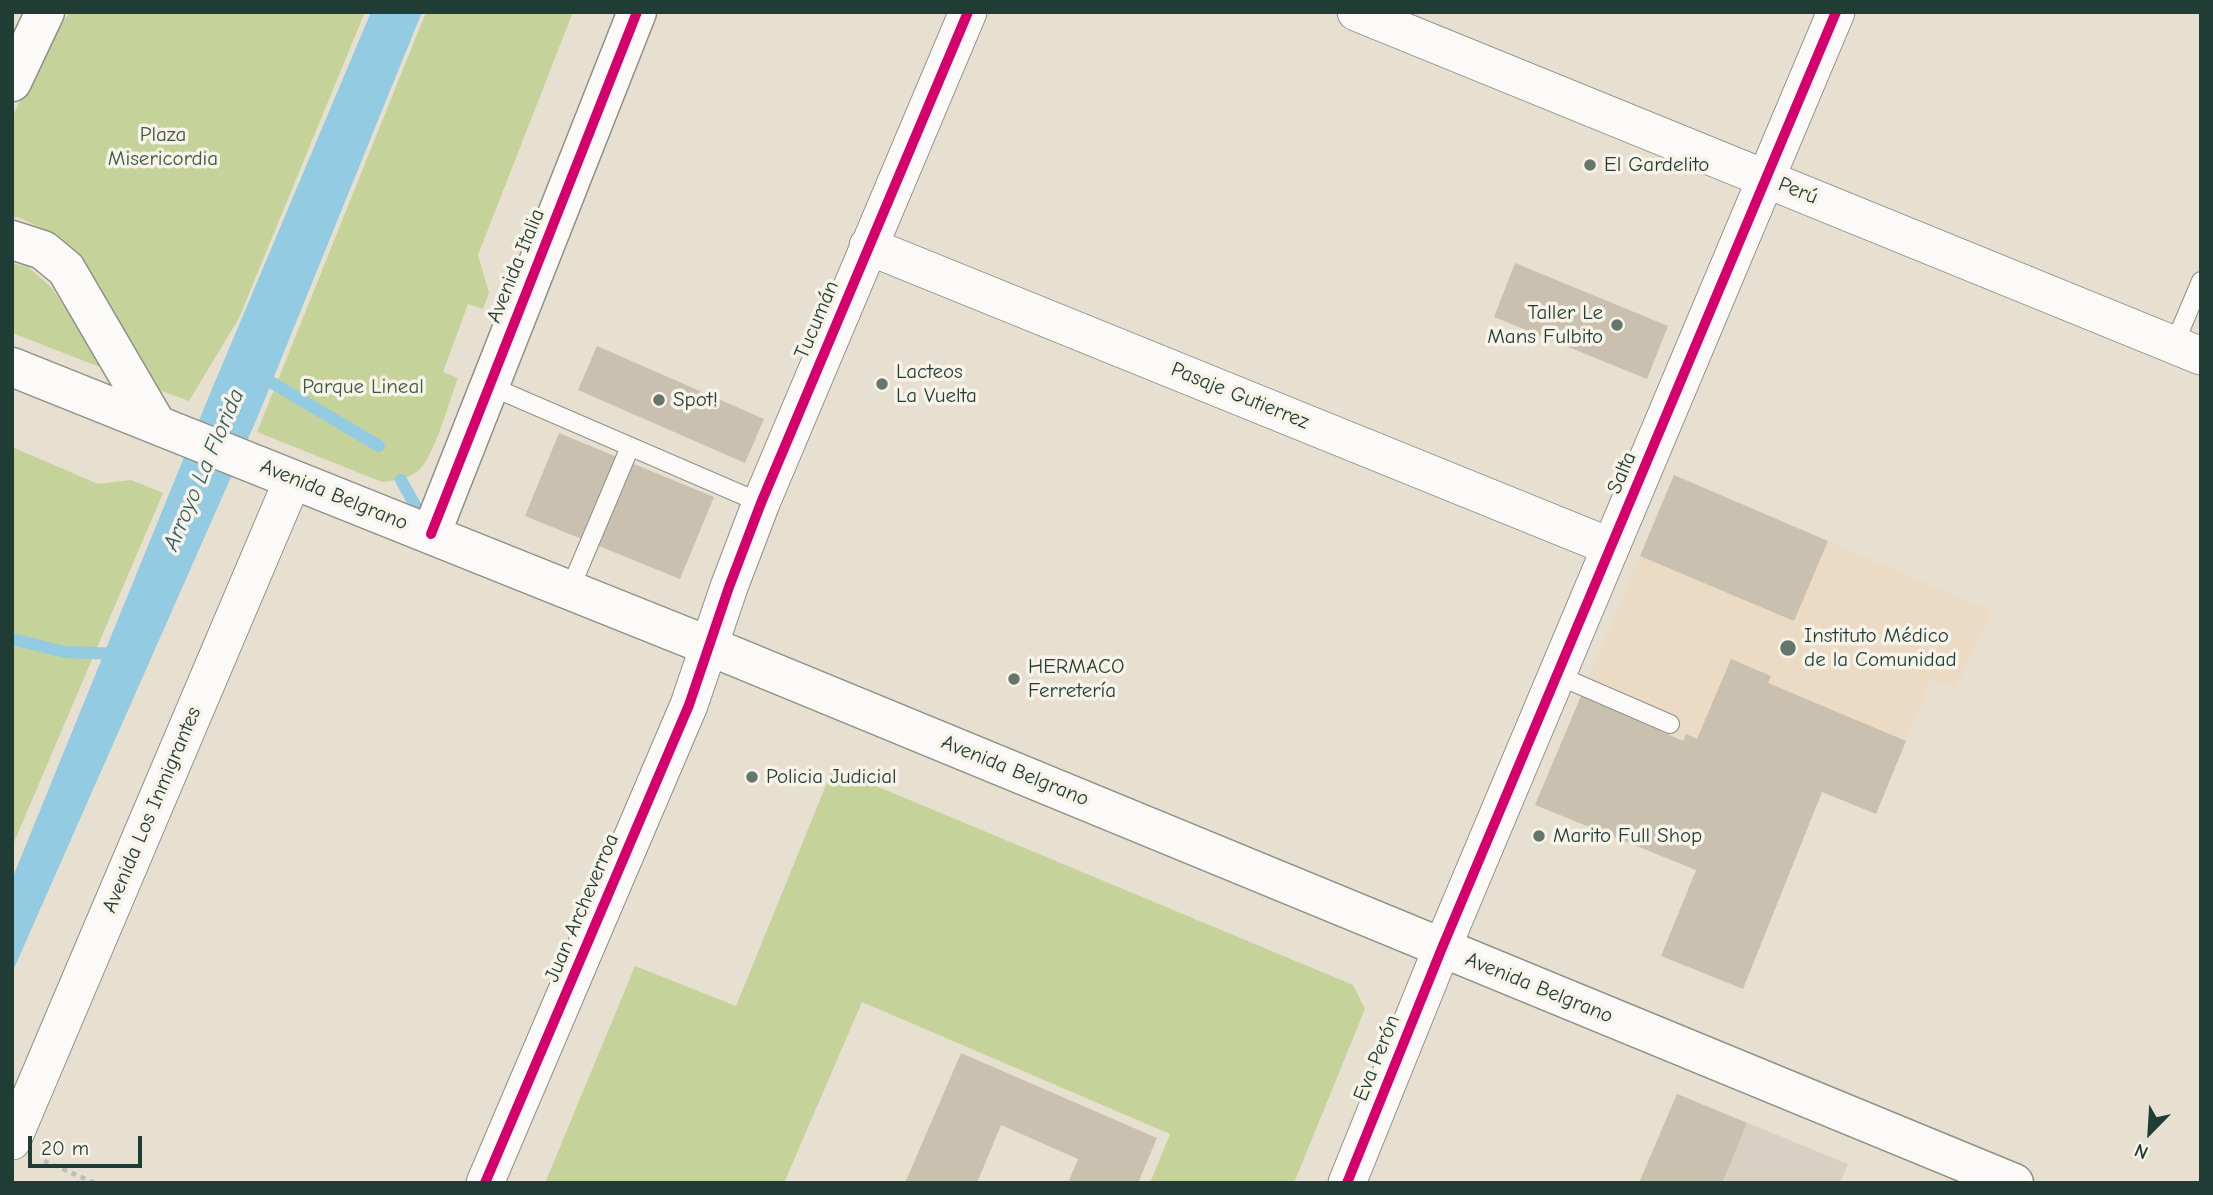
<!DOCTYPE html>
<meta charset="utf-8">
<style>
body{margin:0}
#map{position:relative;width:2213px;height:1195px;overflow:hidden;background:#e7e0d0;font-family:"Comic Neue",sans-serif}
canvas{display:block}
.frame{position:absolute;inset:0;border:14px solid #1f3d34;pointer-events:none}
.north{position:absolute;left:2115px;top:1097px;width:70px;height:70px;-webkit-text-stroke:5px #f7f3e8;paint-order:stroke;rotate:204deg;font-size:19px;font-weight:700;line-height:28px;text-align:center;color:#1f3d34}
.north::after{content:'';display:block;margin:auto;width:24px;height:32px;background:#1f3d34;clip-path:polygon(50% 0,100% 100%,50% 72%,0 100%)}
.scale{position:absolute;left:28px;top:1136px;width:114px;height:32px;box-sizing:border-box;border:4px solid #1f3d34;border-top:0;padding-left:9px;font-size:21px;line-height:24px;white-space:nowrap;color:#1f3d34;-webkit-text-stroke:5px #f7f3e8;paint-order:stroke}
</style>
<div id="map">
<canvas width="2213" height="1195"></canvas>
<div class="frame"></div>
<div class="north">N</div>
<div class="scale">20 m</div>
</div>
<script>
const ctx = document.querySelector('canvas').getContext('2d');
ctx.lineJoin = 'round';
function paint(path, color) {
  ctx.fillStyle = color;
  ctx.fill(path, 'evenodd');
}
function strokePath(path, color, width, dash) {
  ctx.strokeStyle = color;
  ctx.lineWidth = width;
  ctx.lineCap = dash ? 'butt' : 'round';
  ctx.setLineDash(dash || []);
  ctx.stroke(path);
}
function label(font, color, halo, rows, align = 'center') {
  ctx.font = font + ' "Comic Neue",sans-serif';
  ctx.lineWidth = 7;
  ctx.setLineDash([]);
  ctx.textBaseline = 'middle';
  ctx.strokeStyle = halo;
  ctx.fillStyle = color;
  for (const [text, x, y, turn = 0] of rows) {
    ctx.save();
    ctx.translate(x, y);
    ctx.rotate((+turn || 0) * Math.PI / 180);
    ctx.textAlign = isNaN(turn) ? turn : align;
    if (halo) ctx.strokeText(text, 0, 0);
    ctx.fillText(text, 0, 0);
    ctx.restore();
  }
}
const built = new Path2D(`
 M1674,475L1991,611L1956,689L1931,679L1876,814L1822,792L1798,852L1557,754Z`);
const industrial = new Path2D(`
 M1677,1094L1848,1164L1840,1183H1639Z`);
const green = new Path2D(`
 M71,12H365L239,318L189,401L159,390L81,257L58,236L18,217L12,218V118L52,33Z
 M426,12H573L478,255L489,293L483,309L468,304L443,372L458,378C450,399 434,457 419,470C409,479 394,481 382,482L257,432Z
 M12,263L28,267L52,288L105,369L12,333Z
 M12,447L98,484L131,480L163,493L12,847Z
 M833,768L1353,985L1365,1009L1294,1183H1150L1170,1134L862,1002L784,1183H545L635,966L736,1006Z`);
const water = new Path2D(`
 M371,12H422L258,416L12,973V879L209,396Z`);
const stream = new Path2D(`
 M259,375L379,446
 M401,480L424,521
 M12,639L65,652L119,654`);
const building = new Path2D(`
 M1515,263L1668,326L1647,379L1494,317Z
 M597,346L764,419L745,463L578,390Z
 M559,433L714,497L680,579L525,516Z
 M1674,475L1828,541L1794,621L1640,556Z
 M1731,659L1771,676L1768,683L1906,741L1876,814L1822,792L1743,989L1661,956L1696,870L1535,805L1581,696L1683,741L1686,734L1697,739Z
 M961,1053L1157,1138L1138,1183H1068L1078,1159L1001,1125L977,1183H905Z
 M1677,1094L1747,1123L1722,1183H1639Z`);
const path = new Path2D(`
 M44,1161L95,1183`);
const lane = new Path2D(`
 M2174,345L2201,281
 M490,386L761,503
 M570,589L630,447
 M1557,675L1670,724`);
const street = new Path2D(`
 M1356,12L2201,356
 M868,246L1611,547
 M12,1141L293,479
 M485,1183L689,705L729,587L761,503L968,12
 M1347,1183L1442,948L1836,12`);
const secondary = new Path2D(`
 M431,534L637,12`);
const primary = new Path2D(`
 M12,82L45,12
 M12,240L43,250L66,269L157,425
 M12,367L709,646L2014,1183`);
const cycleway = new Path2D(`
 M431,534L637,12
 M485,1183L689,705L729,587L761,503L968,12
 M1347,1183L1442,948L1836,12`);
const markers = [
 [1590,165,7,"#65766b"],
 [1617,325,7,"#65766b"],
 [882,384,7,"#65766b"],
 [659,400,7,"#65766b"],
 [1788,648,9,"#65766b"],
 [1014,679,7,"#65766b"],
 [752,777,7,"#65766b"],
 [1539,836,7,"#65766b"]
];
const parkNames = [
 ["Plaza",163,135],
 ["Misericordia",163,159],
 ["Parque Lineal",363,387]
];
const poiNames = [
 ["El Gardelito",1604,165],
 ["Taller Le",1603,313,"right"],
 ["Mans Fulbito",1603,337,"right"],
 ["Lacteos",896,372],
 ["La Vuelta",896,396],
 ["Spot!",673,400],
 ["Instituto Médico",1804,636],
 ["de la Comunidad",1804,660],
 ["HERMACO",1028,667],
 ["Ferretería",1028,691],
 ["Policia Judicial",766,777],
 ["Marito Full Shop",1553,836]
];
const streetNames = [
 ["Perú",1798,191,22],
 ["Avenida Italia",516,266,-68],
 ["Tucumán",817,320,-67],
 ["Pasaje Gutierrez",1240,396,22],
 ["Salta",1622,473,-67],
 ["Avenida Belgrano",334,495,22],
 ["Avenida Belgrano",1015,771,22],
 ["Avenida Los Inmigrantes",152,810,-67],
 ["Juan Archeverroa",582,908,-67],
 ["Avenida Belgrano",1539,988,22],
 ["Eva Perón",1377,1058,-68]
];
const waterNames = [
 ["Arroyo La Florida",204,470,-67]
];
paint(built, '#ebdac4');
paint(industrial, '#d8d0c3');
paint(green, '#c5d39b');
paint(water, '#92cbe2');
strokePath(stream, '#92cbe2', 12);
paint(building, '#cac0b0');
strokePath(lane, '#8e9086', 20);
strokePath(street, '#8e9086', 39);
strokePath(secondary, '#8e9086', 41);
strokePath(primary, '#8e9086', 41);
strokePath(path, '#bcbebb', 4.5, [5, 5]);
strokePath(lane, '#fbfaf8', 18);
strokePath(street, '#fbfaf8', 37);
strokePath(secondary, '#fbfaf8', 38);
strokePath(primary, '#fbfaf8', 38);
strokePath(cycleway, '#d6006c', 10);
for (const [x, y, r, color] of markers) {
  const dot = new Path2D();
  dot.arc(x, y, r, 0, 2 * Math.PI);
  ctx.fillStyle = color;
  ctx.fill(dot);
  strokePath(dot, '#f7f3e8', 2.5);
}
label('21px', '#3b5940', '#f7f3e8', parkNames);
label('21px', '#1f3d34', '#f7f3e8', poiNames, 'left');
label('21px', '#1f3d34', '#f7f3e8', streetNames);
label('italic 23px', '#325e62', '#f7f3e8', waterNames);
</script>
